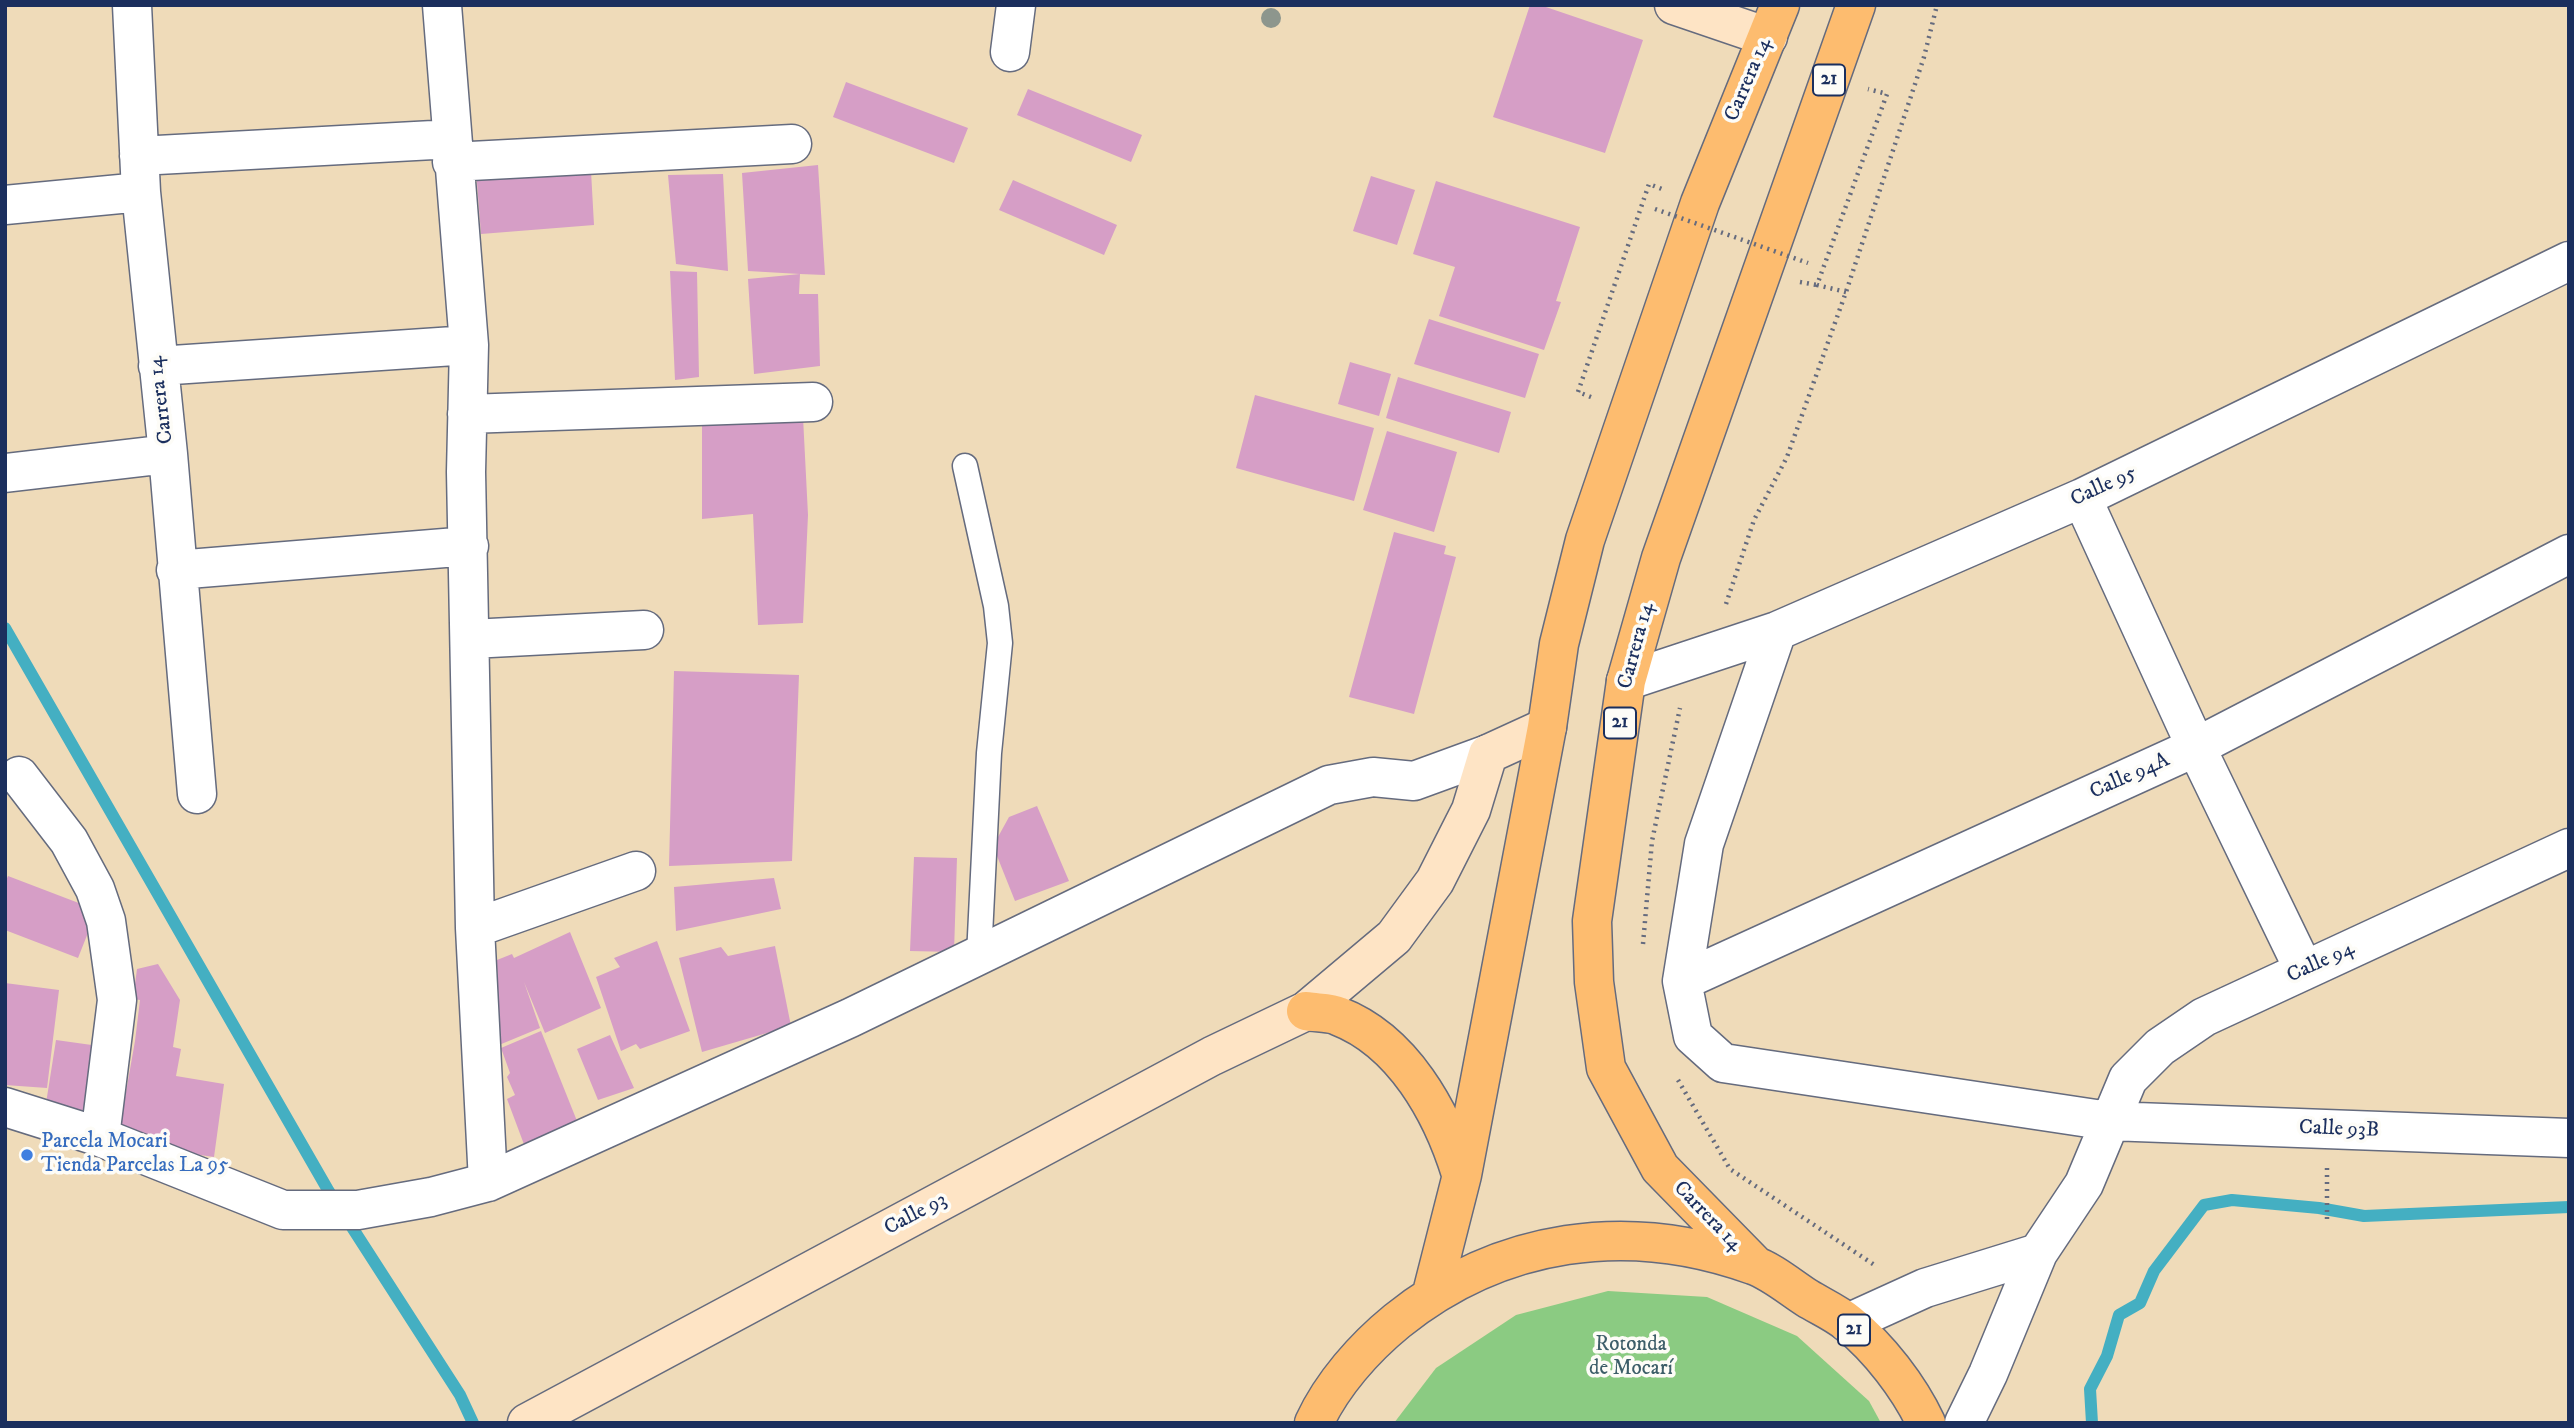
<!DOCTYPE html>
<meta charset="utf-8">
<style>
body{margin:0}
#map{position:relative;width:2574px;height:1428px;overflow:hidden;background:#efdbb9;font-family:"IM FELL DW Pica",serif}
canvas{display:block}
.frame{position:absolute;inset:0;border:7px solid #1b2f5e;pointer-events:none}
</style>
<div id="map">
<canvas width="2574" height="1428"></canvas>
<div class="frame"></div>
</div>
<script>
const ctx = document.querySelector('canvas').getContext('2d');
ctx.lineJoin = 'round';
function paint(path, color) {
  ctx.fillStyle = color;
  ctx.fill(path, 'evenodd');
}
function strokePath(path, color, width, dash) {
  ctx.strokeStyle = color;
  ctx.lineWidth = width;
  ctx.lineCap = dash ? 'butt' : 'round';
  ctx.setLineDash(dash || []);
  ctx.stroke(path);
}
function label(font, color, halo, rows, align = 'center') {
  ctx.font = font + ' "IM FELL DW Pica",serif';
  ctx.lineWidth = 7;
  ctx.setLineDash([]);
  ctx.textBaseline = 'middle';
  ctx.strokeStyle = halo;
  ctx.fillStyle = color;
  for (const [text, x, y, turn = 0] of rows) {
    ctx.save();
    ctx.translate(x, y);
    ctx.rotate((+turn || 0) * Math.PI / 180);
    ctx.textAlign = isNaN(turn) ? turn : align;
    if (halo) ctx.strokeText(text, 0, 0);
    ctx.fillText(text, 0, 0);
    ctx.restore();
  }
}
const green = new Path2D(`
 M1608,1291L1707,1297L1797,1336L1869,1401L1881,1423H1394L1436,1368L1516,1315Z`);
const stream = new Path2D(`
 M5,628L328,1190L460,1395L473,1423
 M2092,1423L2090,1389L2107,1356L2119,1315L2140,1303L2154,1271L2204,1205L2232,1200L2319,1208L2364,1216L2569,1207`);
const building = new Path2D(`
 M1530,5H1540L1643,40L1605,153L1493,117Z
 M846,82L968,128L954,163L833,117Z
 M1028,89L1142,135L1131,162L1017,115Z
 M818,165L825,275L800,274L799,294H818L820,366L754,374L748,279L800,274L748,271L742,173Z
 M476,170L591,171L594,225L481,234Z
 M723,174L728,271L676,264L668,175Z
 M1371,176L1415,190L1397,245L1353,231Z
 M1013,180L1117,225L1104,255L999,210Z
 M1436,181L1580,227L1556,301L1561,302L1544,350L1439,316L1455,267L1413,254Z
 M670,271L697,272L699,377L675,380Z
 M1429,319L1539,354L1525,398L1414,364Z
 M1350,362L1391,374L1379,416L1338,404Z
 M1398,377L1511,412L1499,453L1386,418Z
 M1255,395L1374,428L1354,501L1236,468Z
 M803,417L808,515L803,623L758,625L753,514L702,519V419Z
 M1387,431L1457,452L1434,532L1363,510Z
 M1394,532L1446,546L1444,554L1456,557L1414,714L1349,697Z
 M674,671L799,675L792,861L669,866Z
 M1037,806L1069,881L1015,901L993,846L1009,817Z
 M914,857L957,858L954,952L910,951Z
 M8,876L97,910L78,958L5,930V883Z
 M774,878L781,909L676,931L674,887Z
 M570,932L601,1008L545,1033L524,982L540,1028L499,1045L497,960L512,954L514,958Z
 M657,941L690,1031L640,1049L636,1044L621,1051L596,977L620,967L614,958Z
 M775,946L791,1026L702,1052L679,958L721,947L728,956Z
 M158,964L180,1000L173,1047L181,1049L176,1076L224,1084L214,1157L117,1143L135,1041L140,1000L133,999L137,969Z
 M5,983L59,990L47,1088L5,1085Z
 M541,1031L579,1126L525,1147L507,1099L515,1095L507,1077L510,1073L501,1048Z
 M610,1035L634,1088L598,1100L577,1049Z
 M56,1040L106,1047L95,1124L44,1116Z`);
const path = new Path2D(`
 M1800,282L1817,285
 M1846,292L1817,285L1887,94L1868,89
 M1591,397L1578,392L1649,184L1662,189
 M1726,604L1754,520L1787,457L1846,292L1924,57L1937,5
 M1643,944L1652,841L1680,708
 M1678,1080L1730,1169L1876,1266
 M2327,1168V1219`);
const lane = new Path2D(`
 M965,466L996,606L1000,643L989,753L979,956`);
const street = new Path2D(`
 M132,5L141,192L168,454L197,794
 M442,5L469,345L466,472L475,928L488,1182
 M1010,52L1016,5
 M139,156L452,139
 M452,162L792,144
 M5,205L141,192
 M158,366L469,345
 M467,414L813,402
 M5,473L168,454
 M2082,498L2196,747L2304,970
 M176,570L469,546
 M1777,631L1704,844L1682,981L1693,1036L1723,1063L2109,1121L2569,1138
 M471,639L644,630
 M1626,681L1777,631L2082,498L2569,261
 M19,776L69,841L95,889L106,921L117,1000L100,1137
 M475,928L636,871
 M1682,981L2196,747L2569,554
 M5,1107L100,1137L283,1210H358L431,1197L488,1182L850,1018L1329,785L1373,777L1414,781L1488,754
 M1848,1323L1925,1288L2038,1253
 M1964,1423L1988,1374L2038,1253L2084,1184L2128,1079L2160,1047L2204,1017L2569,848`);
const secondary = new Path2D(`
 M1674,5L1768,37
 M527,1423L1212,1056L1306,1011L1394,937L1435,881L1471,810L1488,754L1547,727`);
const highway = new Path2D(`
 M1306,1011C1316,1013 1329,1012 1338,1016C1403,1041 1442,1112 1461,1174
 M1755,1265L1660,1168L1606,1068L1594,982L1592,921L1626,681L1661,558L1856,5
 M1432,1293L1462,1175L1547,727L1559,644L1585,540L1700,203L1780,5
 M1314,1423C1332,1384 1364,1348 1397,1321C1500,1238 1628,1220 1753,1265C1771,1271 1790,1287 1807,1298C1820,1306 1836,1313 1848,1323C1879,1348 1909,1387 1926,1423`);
const pathBridge = new Path2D(`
 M1655,209L1808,263`);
const trees = [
 [1271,18]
];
const markers = [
 [27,1155,7,"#3f7fe0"]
];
const shields = [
 [1829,80,32],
 [1620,723,32],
 [1854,1330,32]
];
const shieldNames = [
 ["21",1829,80],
 ["21",1620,723],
 ["21",1854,1330]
];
const streetNames = [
 ["Carrera 14",1749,80,-67],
 ["Carrera 14",162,400,-97],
 ["Calle 95",2104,487,-25],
 ["Carrera 14",1637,646,-75],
 ["Calle 94A",2130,777,-24],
 ["Calle 94",2321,963,-25],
 ["Calle 93B",2339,1130,2],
 ["Calle 93",916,1215,-28],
 ["Carrera 14",1707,1217,46]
];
const shopNames = [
 ["Parcela Mocari",41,1143],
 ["Tienda Parcelas La 95",41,1167]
];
const parkNames = [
 ["Rotonda",1631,1346],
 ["de Mocarí",1631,1370]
];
paint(green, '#8bcb82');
strokePath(stream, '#44afc2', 12);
paint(building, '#d69ec6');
strokePath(lane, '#656b7e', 27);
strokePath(street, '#656b7e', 41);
strokePath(secondary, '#656b7e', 41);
strokePath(highway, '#656b7e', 41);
strokePath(path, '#656b7e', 4.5, [2, 5]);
strokePath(lane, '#fff', 24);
strokePath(street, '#fff', 38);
strokePath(secondary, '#fee4c5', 38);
strokePath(highway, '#fdbc6f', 38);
strokePath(pathBridge, '#656b7e', 4.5, [2, 5]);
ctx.fillStyle = '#8d968d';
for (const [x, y] of trees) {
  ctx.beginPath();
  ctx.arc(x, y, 10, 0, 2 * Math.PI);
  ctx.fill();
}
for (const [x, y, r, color] of markers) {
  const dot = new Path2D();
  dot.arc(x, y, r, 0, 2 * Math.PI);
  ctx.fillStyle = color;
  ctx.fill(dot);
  strokePath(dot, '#fdfcf7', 2.5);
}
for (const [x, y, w] of shields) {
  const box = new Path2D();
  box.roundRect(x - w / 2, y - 15.5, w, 31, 5);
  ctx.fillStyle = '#fdfcf7';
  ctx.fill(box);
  strokePath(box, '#1b2f5e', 2);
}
label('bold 19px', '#1b2f5e', null, shieldNames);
label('21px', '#1b2f5e', '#fdfcf7', streetNames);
label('21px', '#366cbe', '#fdfcf7', shopNames, 'left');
label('21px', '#3d5e69', '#fdfcf7', parkNames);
</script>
